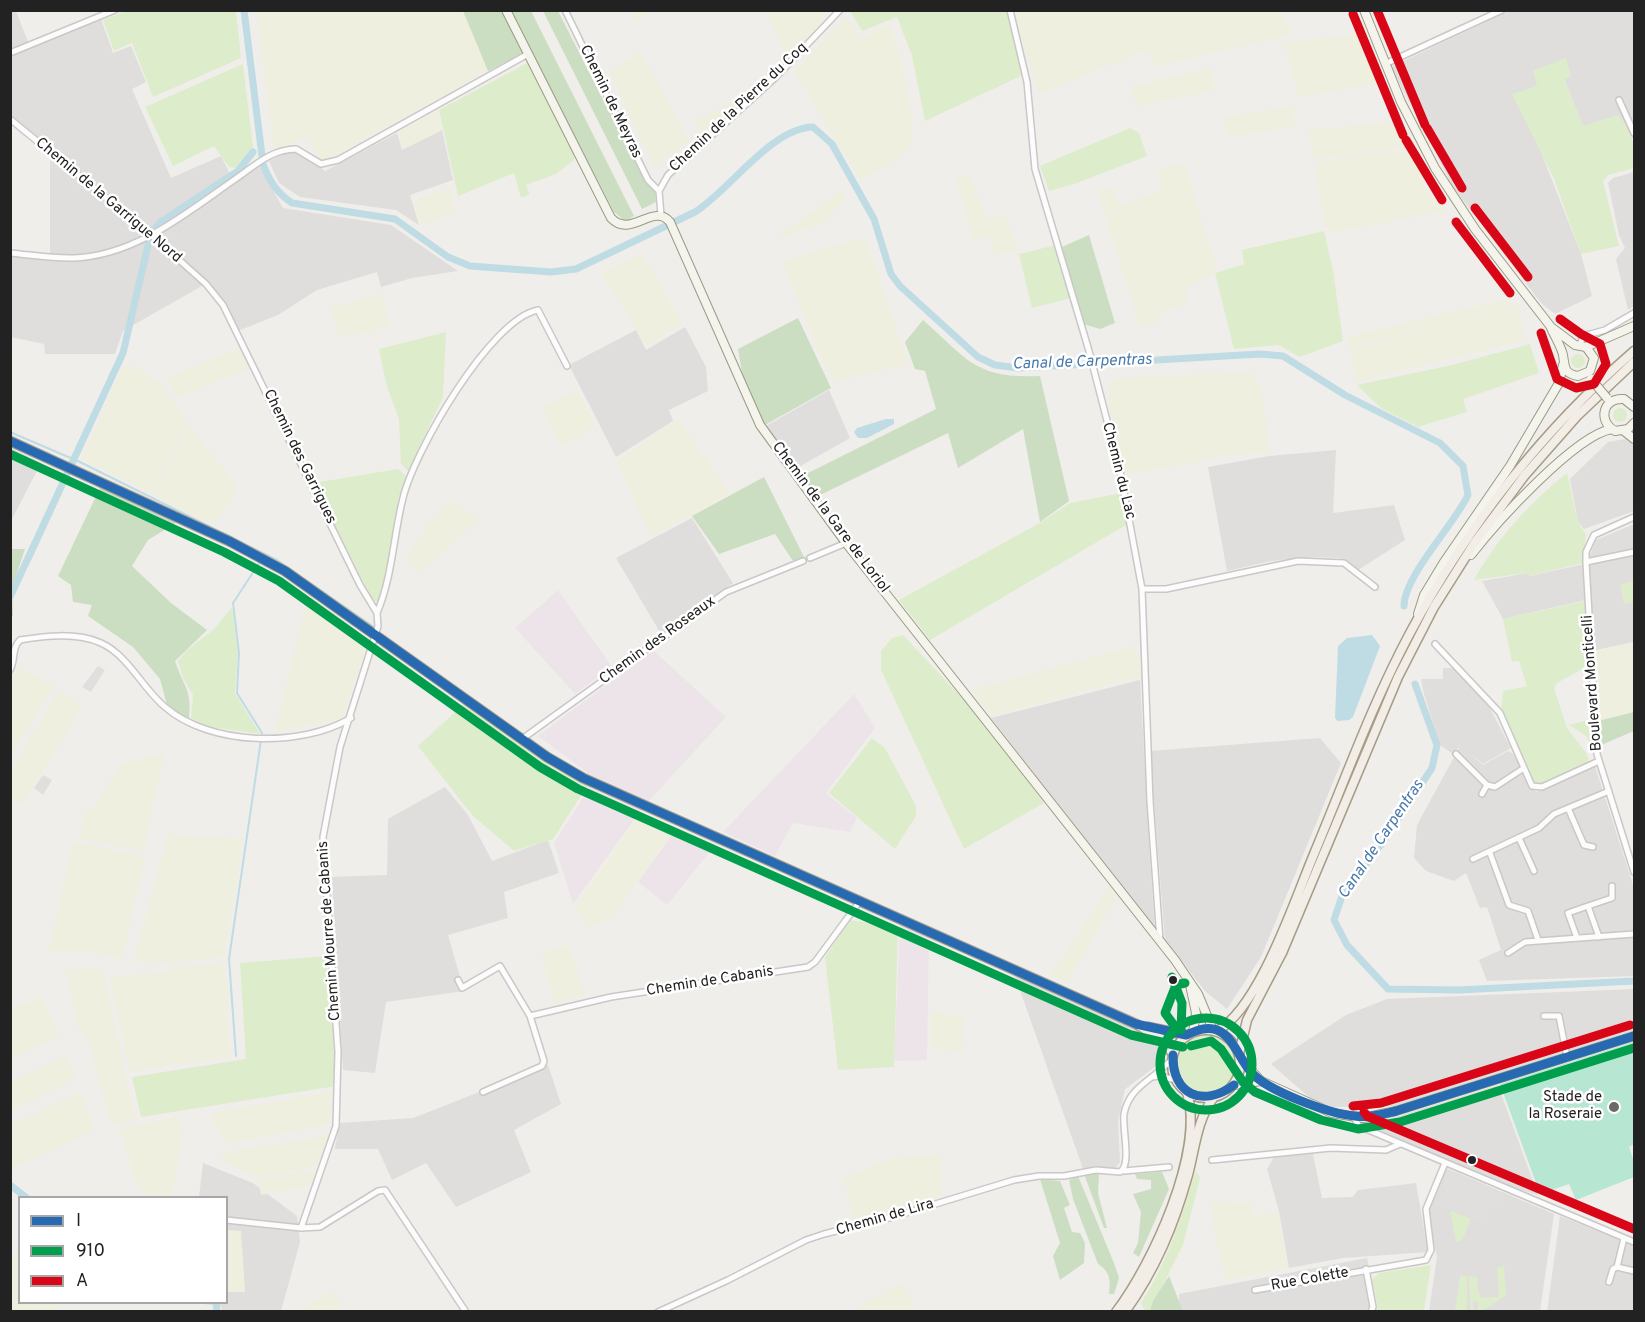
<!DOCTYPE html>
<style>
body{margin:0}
#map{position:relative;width:1645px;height:1322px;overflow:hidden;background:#f0eeeb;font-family:Overpass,sans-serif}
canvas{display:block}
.frame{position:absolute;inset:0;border:12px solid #222;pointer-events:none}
.legend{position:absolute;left:18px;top:1196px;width:210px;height:108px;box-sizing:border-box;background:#fff;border:2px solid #a7a7a7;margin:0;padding:8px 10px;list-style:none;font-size:18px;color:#222}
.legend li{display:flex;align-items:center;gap:12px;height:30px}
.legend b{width:30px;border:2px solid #a7a7a7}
</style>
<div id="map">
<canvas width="1645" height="1322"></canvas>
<div class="frame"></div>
<ul class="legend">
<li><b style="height:8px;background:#276ab1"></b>I</li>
<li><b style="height:8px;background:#009e4d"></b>910</li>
<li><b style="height:8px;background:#d90618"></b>A</li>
</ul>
</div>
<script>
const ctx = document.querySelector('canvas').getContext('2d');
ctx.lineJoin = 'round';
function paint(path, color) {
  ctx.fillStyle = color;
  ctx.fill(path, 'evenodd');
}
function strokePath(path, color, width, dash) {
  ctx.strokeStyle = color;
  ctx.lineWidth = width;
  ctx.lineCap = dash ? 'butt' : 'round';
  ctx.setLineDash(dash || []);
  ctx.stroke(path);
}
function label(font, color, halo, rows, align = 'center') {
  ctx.font = font + ' Overpass,sans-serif';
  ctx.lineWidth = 5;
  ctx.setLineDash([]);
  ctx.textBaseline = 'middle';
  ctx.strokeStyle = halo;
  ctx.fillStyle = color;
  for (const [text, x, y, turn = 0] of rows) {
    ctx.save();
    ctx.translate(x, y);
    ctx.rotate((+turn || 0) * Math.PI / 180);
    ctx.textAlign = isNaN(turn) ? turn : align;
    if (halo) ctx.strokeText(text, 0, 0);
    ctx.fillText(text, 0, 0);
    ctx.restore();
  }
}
const residential = new Path2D(`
 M11,11H16L30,47L101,19L113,53L131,46L146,82L132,89L171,178L221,156L232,178L259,165L283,208L391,225L458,271L412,278L381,287L377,272L317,290L278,315L238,331L207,283L123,331L115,354H45L44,344L11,337V251L50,255V147L11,115Z
 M1509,11H1634V141L1626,123L1583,126L1564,79L1566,59L1553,65L1538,86L1539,147L1581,254L1592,296L1555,314L1541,303L1453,187L1391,67Z
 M442,130L453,180L410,195L419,225L396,210L300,197L279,183L269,161L287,153H303L325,171L397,133L402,150Z
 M1634,172V306L1628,310L1616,259L1625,248L1619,235L1608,183L1613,178Z
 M685,327L706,367L708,391L669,410L673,421L616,457L569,365L636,330L646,350Z
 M829,390L850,438L797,468L766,426Z
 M1625,439L1634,445V511L1584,529L1578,522L1570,479L1608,442Z
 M11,448L41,463L11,521Z
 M1336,450L1333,513L1394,505L1405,540L1358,570L1340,558L1313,557L1271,561L1227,571L1208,467L1269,456Z
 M692,518L733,583L661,634L616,558Z
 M1634,524V642L1592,651L1589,558L1596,540Z
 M1584,564L1586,600L1503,619L1482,581L1528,573L1530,576Z
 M1443,668H1455L1487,703L1511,748L1483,764L1469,753L1483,765L1508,751L1514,754L1536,792L1595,766L1634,888V976L1487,981L1479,960L1501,950L1487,907L1480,908L1466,873L1454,881L1426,871L1414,858L1417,825L1460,746L1453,754L1440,745L1424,694L1421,679H1443Z
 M1140,680L1149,844L1155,930L991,718Z
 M1320,738L1341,763L1261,957L1227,1009L1205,991L1165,940L1150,751Z
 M445,787L468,815L492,861L548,840L559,873L504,892L508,918L448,935L464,991L386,1002L375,1073L343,1070L332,877L387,875L388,819Z
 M1015,976L1150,1036L1163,1049V1061L1125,1089L1118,1121L1120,1162L1114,1170L1083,1169Z
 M1634,989V1031L1397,1106L1332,1107L1310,1098L1271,1064L1346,1015L1387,999Z
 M548,1065L561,1104L514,1130L531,1172L456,1207L426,1163L392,1180L378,1149H335L339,1123L413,1118Z
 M1498,1085L1538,1195L1507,1186L1370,1127L1371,1121L1396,1117Z
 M1313,1154L1322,1198L1353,1197L1358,1190L1416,1183L1428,1252L1343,1258L1289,1268L1279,1211L1267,1169L1275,1155Z
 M203,1163L253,1183L297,1216L300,1242L281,1311H222L221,1306L194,1303L226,1302V1198L199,1197Z
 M1446,1168L1554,1214L1540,1311H1429L1437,1257L1428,1212Z
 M1560,1216L1634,1246V1311L1547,1312Z
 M1367,1258L1369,1267L1362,1268L1370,1311L1183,1312L1179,1302V1294Z`);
const industrial = new Path2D(`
 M558,590L612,667L575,694L515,628Z
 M653,650L726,717L648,802L588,773L538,736Z
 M854,694L875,728L826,793L857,818L850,832L793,823L775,856L723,832Z
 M589,788L642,809L573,904L554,843Z
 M677,828L716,844L667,905L638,882Z
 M900,925L929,937L927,1060L894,1061Z`);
const farmland = new Path2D(`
 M256,11H463L488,71L326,160H320L309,139L304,138L274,150Z
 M629,11H656L635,22Z
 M824,11L822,24L793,52L788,53L781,47L766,11Z
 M1013,11H1282L1292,34L1156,67L1148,49L1039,94Z
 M846,17L861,38L891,23L910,99L913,143L898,159L877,173L860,179L794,71Z
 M1359,33L1379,84L1298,97L1284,43Z
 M640,51L690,141L654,167L609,72Z
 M1212,68L1215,90L1137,107L1129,87Z
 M773,74L750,96L702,135L694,120L712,113Z
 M1292,106L1296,126L1227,138L1224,117Z
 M437,110L442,130L403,149L398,133Z
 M1392,122L1406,148L1315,159L1308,130Z
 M1386,152H1409L1422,171V182L1431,197L1442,202L1447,211L1330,233L1326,229L1316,175L1318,162Z
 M1184,162L1217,270L1213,276L1185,287L1189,304L1162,312L1156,323L1140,328L1098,192L1113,187L1119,205L1160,191L1158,169Z
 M970,174L987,220L1004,213L1018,250L994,256L990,237L973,240L956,178Z
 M450,188L455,212L419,225L413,201Z
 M842,190L846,198L825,222L781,238L779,235Z
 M865,237L908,364L836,382L825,367L782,261Z
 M642,254L683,324L647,346L600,273Z
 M381,292L389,325L365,333L340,336L329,310Z
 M1510,298L1516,306L1349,348L1347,337Z
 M1520,306L1523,341L1355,382L1351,349Z
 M240,347L251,368L177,397L166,379Z
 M123,366H134L163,385L143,431L163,387L187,422L154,494L81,459Z
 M1251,372L1262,387L1269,452L1232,455L1128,475L1122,464L1108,403L1110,382L1117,378Z
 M578,390L595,425L561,447L541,406Z
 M678,418L730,494L651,536L616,461Z
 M188,424L239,489L218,518L206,522L155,496Z
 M452,501L479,520L420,572L406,555L429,524Z
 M307,599L368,643L342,719L277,732L276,724Z
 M1634,642V712L1598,721L1592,651Z
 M1136,645L1142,676L992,716L971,690Z
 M19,667L54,686L11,756V680Z
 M59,691L83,707L22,805L11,798V770Z
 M164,753L144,851L79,839L83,815L94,807L120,764Z
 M638,817L676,827L612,918L586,927L575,906Z
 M168,834L244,839L224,957L165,963L134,961Z
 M73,842L145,857L122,959L82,951L48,952Z
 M1110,885L1116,899L1067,983L1051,975Z
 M569,946L586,995L555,1003L541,953Z
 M221,962L229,988L227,1027L232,1057L130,1072L109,976L164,973L168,968Z
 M96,968L104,973L135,1120L114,1125L108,1116L90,1046L78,1029L65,969Z
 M42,998L60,1036L11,1058V1008Z
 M930,1012L963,1016L962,1052L930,1048Z
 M67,1055L76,1078L11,1110V1082Z
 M333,1091L330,1124L225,1144L210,1113Z
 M80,1093L95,1130L11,1169V1125Z
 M177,1116L183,1128L172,1197H147L134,1179L120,1129Z
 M329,1135L318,1166L258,1177L223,1162L221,1152Z
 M940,1154L942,1158V1195L852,1221L844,1177L895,1158Z
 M317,1170L312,1185L261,1195L258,1180Z
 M1227,1200L1228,1204L1251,1202L1253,1216L1278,1212L1288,1268L1225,1281L1211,1212L1212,1203Z
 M227,1230L241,1231L245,1292H227Z
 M19,1253L20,1302L56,1303L58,1311H11V1256Z
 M902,1283L916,1311H852Z
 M332,1290L344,1311H302L307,1305Z`);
const grass = new Path2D(`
 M126,11H236L241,58L153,97L132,43L114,51L103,20Z
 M850,11H1006L1023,75L925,121L912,56L897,17L862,31Z
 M1566,58L1571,76L1564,79L1583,126L1618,115C1633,130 1635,147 1634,168L1608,175L1603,181L1619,246L1581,254L1554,179L1512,94L1537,86L1533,71Z
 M527,63L574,152V160L556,174L526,185L530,194L521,198L514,173L458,196L439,110Z
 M243,64L253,147L238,168L229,167L214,146L173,166L145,107Z
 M1130,128L1139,133L1147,156L1077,183L1049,191L1040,166Z
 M1324,231L1333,270L1343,341L1300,357L1278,345L1234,349L1215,273L1244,264L1242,250Z
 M1056,245L1071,298L1032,308L1019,254Z
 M446,332L443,397L408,471L401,464L399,419L387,387L379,349Z
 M1530,344L1539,373L1463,399L1467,412L1418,427L1381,408L1357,385L1452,365Z
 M1571 361a7 7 0 1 1 14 0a7 7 0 1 1-14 0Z
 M1613 415a7 7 0 1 1 14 0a7 7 0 1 1-14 0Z
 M398,469L407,477L399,496L383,590L378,602L373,601L314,483Z
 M1567,473L1578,522L1586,535L1583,563L1529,576L1528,573L1474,580C1497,539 1530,502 1567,473Z
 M1121,493L1126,525L930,640L899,600L1038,524L1070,503Z
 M1634,581V602L1624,604L1620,585Z
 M1585,601L1587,651L1584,668L1557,683L1554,688L1567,728L1587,754L1589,762L1541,785H1534L1501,712L1503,691L1527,686L1519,661L1512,662L1503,619Z
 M232,607L238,653L235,693L260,734L204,726L191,718L193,695L183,678L178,661L186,651L213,630Z
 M903,635L982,719L1044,803L964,849L881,670V651L892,638Z
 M464,704L555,769L588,785L553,839L514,851L473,816L418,746Z
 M1585,721L1594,727V752L1586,736L1569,725Z
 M872,738L885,748L916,806V816L895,849L829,793Z
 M850,920L898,928L894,1067L838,1070L825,957Z
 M328,956L336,1086L141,1117L132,1077L246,1059L240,963Z
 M1177 1064a29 29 0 1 1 58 0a29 29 0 1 1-58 0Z
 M1196,1171L1200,1178L1183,1245L1150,1311H1145L1141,1303C1168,1262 1181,1217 1196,1171Z
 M1450,1210L1471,1219L1462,1241L1456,1242Z
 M1431,1265L1424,1311H1376L1378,1308L1372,1280L1379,1273Z
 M1504,1266L1506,1295L1483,1311H1478V1301H1473V1310H1471L1468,1276L1477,1277L1478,1291L1482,1298L1499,1297L1497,1267Z
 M1460,1275L1467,1276V1311H1455Z`);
const forest = new Path2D(`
 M463,11H502L524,53L488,71Z
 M510,11H531L634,216L625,221L614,212Z
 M543,11H558L622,137L655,192L656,202L642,209Z
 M1089,235L1115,323L1100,329L1083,324L1062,247Z
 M798,318L831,388L765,425L745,390L738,349Z
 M923,320C968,360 976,379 1040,376L1069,501L1040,522L1023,429L958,468L948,433L816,497L802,476L936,409L925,371L915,369L905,342Z
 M764,477L804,557L793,561L775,534L719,554L692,516Z
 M100,488L176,523L148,540L132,566L171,603L207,630L175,661C184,688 192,689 189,719L167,705L160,679L133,647L88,616L92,605L73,602L71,585L58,576Z
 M11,549H25L12,588L13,616L11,618Z
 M1634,712V731L1599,746L1598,721Z
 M1091,1172L1099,1174L1098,1193L1107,1228H1104L1084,1174Z
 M1162,1172L1169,1189L1139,1257L1133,1253L1138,1243L1141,1212L1133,1194L1151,1189V1180L1137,1179L1135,1174Z
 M1078,1176L1114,1263L1119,1278L1114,1294H1109C1111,1280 1110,1272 1098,1264L1073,1199L1069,1180Z
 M1040,1179L1060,1181L1070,1205L1064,1208L1072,1232L1080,1233L1085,1243L1084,1263L1060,1280L1053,1256L1060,1243Z
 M1169,1276L1183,1311H1150L1153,1301Z`);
const pitch = new Path2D(`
 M1634,1042V1144L1629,1147L1634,1161V1177L1576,1200L1569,1184L1540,1194L1500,1084Z`);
const parking = new Path2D(`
 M98,666L105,670L91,692L82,687Z
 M43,775L52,780L43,795L34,788Z
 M1448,1171L1502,1194L1496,1207L1491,1205L1484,1222L1436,1203L1446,1189L1442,1186Z`);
const water = new Path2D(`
 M886,419H894V424L867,438H858L854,432L857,428Z
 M1372,635L1380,646L1353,717L1349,720L1338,721L1335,718L1338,646L1347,638Z`);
const pier = new Path2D(`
 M121,352L126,353L31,561L26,559Z`);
const stream = new Path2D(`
 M10,432L80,462L277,560L374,627
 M236,1056L229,959L262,733L237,693L239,653L233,603L260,562`);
const canal = new Path2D(`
 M244,10L263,164C269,181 277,193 292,203L395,219L448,257L470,266L551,272L576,269L695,212C730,190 771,128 813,127L832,144L874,219L891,274L900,286L978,357L995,365L1018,368L1260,354L1283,356L1345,395L1440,443L1463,466L1468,495C1454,525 1404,576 1404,606
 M154,229L161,222L238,171L253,152
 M10,597L123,353L149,241
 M1415,684L1437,745L1432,768L1383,842L1342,896L1334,920L1347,945L1388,989L1459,990L1634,981
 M10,1185L27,1198
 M216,1302L217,1312`);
const street = new Path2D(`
 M565,10L648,180L659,191
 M1010,10L1027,82L1035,169L1089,351L1120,471L1142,589L1150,801L1160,940
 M10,53L115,10
 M1385,64L1502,10
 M1619,100L1634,133
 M10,119L147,231L206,284L223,305L360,585L377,613L378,626L340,747L323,837L338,1052L336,1126L301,1228L226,1220
 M661,215L659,191L668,175L776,77L840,10
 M10,253C32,255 54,259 75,258C135,255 184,215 231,182C251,169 270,149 296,149L321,164L338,160L528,54
 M1580,345L1583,336L1605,330L1634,313
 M1634,517L1594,535L1586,552V562L1597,754L1634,872
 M810,558L846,543
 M1586,562L1634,552
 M1142,589H1166L1298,561L1344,563L1375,587
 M377,613C393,575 393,537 403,498C414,452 490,319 538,310L567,366
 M1435,644L1500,713L1532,786L1542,787L1599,761
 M10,670C16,659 11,649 20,640C45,636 76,632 101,643C128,655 143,689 165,707C210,746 301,748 351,718
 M522,739L726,592L803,561
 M1456,754L1487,785L1495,787L1524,768
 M1482,794L1487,785
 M1568,808L1584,845L1593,847
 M1519,838L1534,871
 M1490,853L1509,905L1528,911L1538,940
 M1473,859L1539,828L1554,814L1609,791
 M1588,906L1612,898V886
 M1577,938L1568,913L1588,906L1599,937
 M1508,953L1525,942L1634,934
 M458,980L462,988L500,966L530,1016L611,997L808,967L815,962L860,901
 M1544,1016H1559L1567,1057
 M1152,1077L1160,1076L1176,1080
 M483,1092L542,1066L544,1061L530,1016
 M1354,1118L1359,1126L1634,1242
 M1212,1160L1331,1148L1386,1150L1400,1144
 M1124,1171L1169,1167
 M301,1228L320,1227L378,1191L385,1190L466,1312
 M1624,1238L1617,1267L1634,1271
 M1366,1269L1373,1307L1371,1312
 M1609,1282L1613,1269L1617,1267
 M1255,1290L1426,1260L1431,1250L1426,1209L1445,1163
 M658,1312L728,1280L806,1240L824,1234L893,1217L1014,1180L1039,1176H1064L1096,1170L1120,1172C1132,1165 1122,1129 1124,1114C1129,1086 1155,1079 1172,1059`);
const secondary = new Path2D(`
 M506,10L611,218C631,239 653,202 670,222L760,425L846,543L1175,960L1198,994L1213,1030
 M1364,10L1401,102L1435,168L1475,229L1551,327L1575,345L1586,347L1634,326
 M1551,328C1555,337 1561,346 1563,355C1565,367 1564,374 1578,376L1590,371L1594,358L1586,347
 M1634,423L1628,429L1615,431C1597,421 1603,397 1624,399L1634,407
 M1624,431L1634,439
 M1471,555C1495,524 1575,435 1612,429
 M1418,614L1424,595L1444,562L1510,466L1559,383L1563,365
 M1190,985L1196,1013L1193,1032
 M1241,1059L1261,1081L1332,1113L1363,1118L1396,1111L1634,1036
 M1234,1085L1261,1081`);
const primary = new Path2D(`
 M10,441L229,541L285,571L547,757L583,778L1136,1024L1165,1041L1173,1055
 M1148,1027L1186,1035
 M1172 1064a34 34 0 1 1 68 0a34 34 0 1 1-68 0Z
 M1217,1031C1260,1007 1295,899 1314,854C1345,780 1372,704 1410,633C1467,527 1543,430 1634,351
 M1239,1054L1247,1020L1282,953L1398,677L1434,607L1475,542L1525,475L1577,416L1634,362
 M1116,1312C1152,1265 1205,1151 1187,1093
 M1125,1312C1156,1269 1174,1225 1188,1175C1195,1149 1197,1119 1214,1097`);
const secondaryBridge = new Path2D(`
 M1591,379L1607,398`);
const bus1 = new Path2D(`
 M10,441L229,541L285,571L547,757L583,778L1136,1024L1186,1035
 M1186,1035C1196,1031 1206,1026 1217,1030C1234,1037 1239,1059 1251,1072C1267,1091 1330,1114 1355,1116C1369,1118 1383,1114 1396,1111L1634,1036
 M1173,1055C1172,1095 1203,1108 1234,1085`);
const bus2 = new Path2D(`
 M10,454L224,552L279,581L540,767L578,789L1131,1035L1183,1047
 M1172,977L1182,1003L1181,1030
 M1160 1064a46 46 0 1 1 92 0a46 46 0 1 1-92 0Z
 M1173,1024L1165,1013L1176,985L1185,983
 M1191,1046L1211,1041L1221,1049L1243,1082L1255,1092L1321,1120L1358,1129L1400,1122L1634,1048`);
const bus3 = new Path2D(`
 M1377,10L1425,125
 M1353,14L1403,135
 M1427,128L1462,188
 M1406,140L1442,200
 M1475,208L1528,277
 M1456,222L1510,293
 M1541,333L1557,379L1576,388L1594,384L1606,364L1600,344L1581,334L1560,319
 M1353,1106L1381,1103L1630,1025
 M1364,1112L1367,1116L1634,1229`);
const markers = [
 [1173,980,5,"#222"],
 [1614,1107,6,"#6a6968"],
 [1472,1160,5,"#222"]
];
const streetNames = [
 ["Chemin de Meyras",610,102,64],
 ["Chemin de la Pierre du Coq",739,108,-43],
 ["Chemin de la Garrigue Nord",108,201,40],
 ["Chemin des Garrigues",299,457,64],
 ["Chemin du Lac",1118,471,76],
 ["Chemin de la Gare de Loriol",830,518,53],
 ["Chemin des Roseaux",658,641,-36],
 ["Boulevard Monticelli",1593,683,-94],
 ["Chemin Mourre de Cabanis",330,931,-94],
 ["Chemin de Cabanis",710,982,-9],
 ["Chemin de Lira",885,1218,-16],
 ["Rue Colette",1310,1280,-10]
];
const poiNames = [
 ["Stade de",1602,1098],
 ["la Roseraie",1602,1115]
];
const waterNames = [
 ["Canal de Carpentras",1082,363,-2],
 ["Canal de Carpentras",1382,840,-56]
];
paint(residential, '#dfdedc');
paint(industrial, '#ede4e9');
paint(farmland, '#efefdf');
paint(grass, '#ddeccb');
paint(forest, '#cbdec1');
paint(pitch, '#b7e6d2');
paint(parking, '#e0dfde');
paint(water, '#bfdbe3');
paint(pier, '#dedddd');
strokePath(stream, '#bfdbe3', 2);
strokePath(canal, '#bfdbe3', 7);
strokePath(street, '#c9c8c7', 8);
strokePath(secondary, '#999a82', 10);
strokePath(primary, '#a79c86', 11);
strokePath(street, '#fdfcfc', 5);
strokePath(secondary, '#f4f4ed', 8);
strokePath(primary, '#f3ede7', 8);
strokePath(secondaryBridge, '#999a82', 10, []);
strokePath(secondaryBridge, '#f4f4ed', 8);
strokePath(bus1, '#276ab1', 9);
strokePath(bus2, '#009e4d', 9);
strokePath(bus3, '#d90618', 9);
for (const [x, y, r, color] of markers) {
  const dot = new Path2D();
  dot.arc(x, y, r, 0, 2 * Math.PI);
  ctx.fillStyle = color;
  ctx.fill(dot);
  strokePath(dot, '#fff', 2);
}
label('15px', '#222', '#fff', streetNames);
label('15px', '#222', '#fff', poiNames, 'right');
label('italic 16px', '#4a7aab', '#fff', waterNames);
</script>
